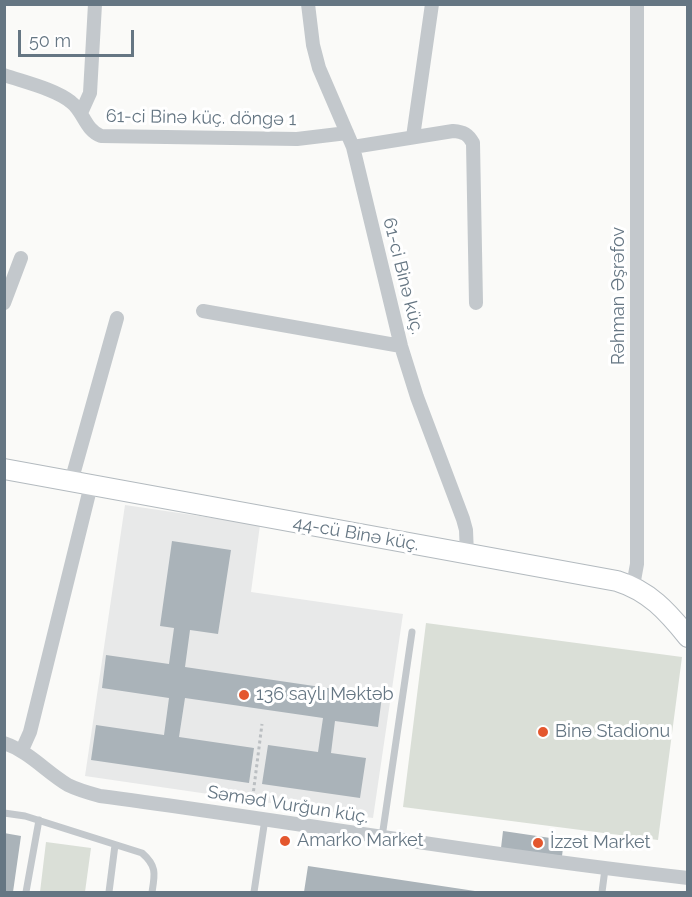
<!DOCTYPE html>
<meta charset="utf-8">
<style>
body{margin:0}
#map{position:relative;width:692px;height:897px;overflow:hidden;background:#fafaf8;font-family:Raleway,sans-serif}
canvas{display:block}
.frame{position:absolute;inset:0;border:6px solid #657683;pointer-events:none}
.scale{position:absolute;left:18px;top:30px;width:116px;height:27px;box-sizing:border-box;border:3px solid #657683;border-top:0;padding-left:8px;font-size:18px;line-height:21px;white-space:nowrap;color:#657683;-webkit-text-stroke:4px #fff;paint-order:stroke}
</style>
<div id="map">
<canvas width="692" height="897"></canvas>
<div class="frame"></div>
<div class="scale">50 m</div>
</div>
<script>
const ctx = document.querySelector('canvas').getContext('2d');
ctx.lineJoin = 'round';
function paint(path, color) {
  ctx.fillStyle = color;
  ctx.fill(path, 'evenodd');
}
function strokePath(path, color, width, dash) {
  ctx.strokeStyle = color;
  ctx.lineWidth = width;
  ctx.lineCap = dash ? 'butt' : 'round';
  ctx.setLineDash(dash || []);
  ctx.stroke(path);
}
function label(font, color, halo, rows, align = 'center') {
  ctx.font = font + ' Raleway,sans-serif';
  ctx.lineWidth = 6;
  ctx.setLineDash([]);
  ctx.textBaseline = 'middle';
  ctx.strokeStyle = halo;
  ctx.fillStyle = color;
  for (const [text, x, y, turn = 0] of rows) {
    ctx.save();
    ctx.translate(x, y);
    ctx.rotate((+turn || 0) * Math.PI / 180);
    ctx.textAlign = isNaN(turn) ? turn : align;
    if (halo) ctx.strokeText(text, 0, 0);
    ctx.fillText(text, 0, 0);
    ctx.restore();
  }
}
const built = new Path2D(`
 M125,505L260,525L251,592L403,614L373,818L85,776Z`);
const green = new Path2D(`
 M426,623L682,657L658,840L403,807Z
 M46,842L91,848L85,892H40Z`);
const building = new Path2D(`
 M172,541L231,550L218,634L190,630L185,667L382,696L378,727L335,721L331,753L366,758L360,798L262,784L268,745L318,752L323,718L185,698L179,737L254,748L249,783L91,760L96,725L164,735L169,698L102,688L106,655L169,664L174,628L160,626Z
 M503,831L564,840L562,856L501,848Z
 M4,833L21,836L13,892H4Z
 M308,866L475,891L474,892H304Z`);
const path = new Path2D(`
 M252,803L262,724`);
const lane = new Path2D(`
 M4,813L25,816L142,853C157,866 155,874 152,892
 M382,837L412,632
 M26,892L39,820
 M109,892L115,845
 M254,892L265,819
 M602,892L605,869`);
const street = new Path2D(`
 M308,4L313,45L319,68L353,147L401,346L417,397L463,519L466,530L467,555
 M4,75C24,82 55,89 71,102C84,112 85,130 101,136L297,139L347,133
 M81,113L90,93L95,4
 M413,137L432,4
 M353,147L453,131C464,132 468,134 473,143L476,303
 M4,303L21,258
 M203,311L401,346
 M71,482L117,318
 M633,586L637,564V4
 M4,743C30,752 46,772 68,785C78,790 89,793 100,796C296,822 491,856 688,878
 M22,750L30,732L91,485`);
const secondary = new Path2D(`
 M4,469L617,581C649,591 667,611 688,637`);
const markers = [
 [244,695,6,"#e4572e"],
 [543,732,6,"#e4572e"],
 [285,841,6,"#e4572e"],
 [538,843,6,"#e4572e"]
];
const streetNames = [
 ["61-ci Binə küç. döngə 1",201,118,1],
 ["61-ci Binə küç.",403,276,76],
 ["Rəhman Əşrəfov",619,296,-90],
 ["44-cü Binə küç.",356,534,10],
 ["Səməd Vurğun küç.",288,805,9]
];
const poiNames = [
 ["136 saylı Məktəb",256,695],
 ["Binə Stadionu",555,732],
 ["Amarko Market",297,841],
 ["İzzət Market",550,843]
];
paint(built, '#e8e9e9');
paint(green, '#dadfd7');
paint(building, '#aab3b9');
strokePath(secondary, '#b3babf', 22);
strokePath(path, '#bbbfc2', 3, [3, 3]);
strokePath(lane, '#c3c8cc', 7);
strokePath(street, '#c3c8cc', 14);
strokePath(secondary, '#fff', 20);
for (const [x, y, r, color] of markers) {
  const dot = new Path2D();
  dot.arc(x, y, r, 0, 2 * Math.PI);
  ctx.fillStyle = color;
  ctx.fill(dot);
  strokePath(dot, '#fff', 2);
}
label('18px', '#657683', '#fff', streetNames);
label('18px', '#657683', '#fff', poiNames, 'left');
</script>
